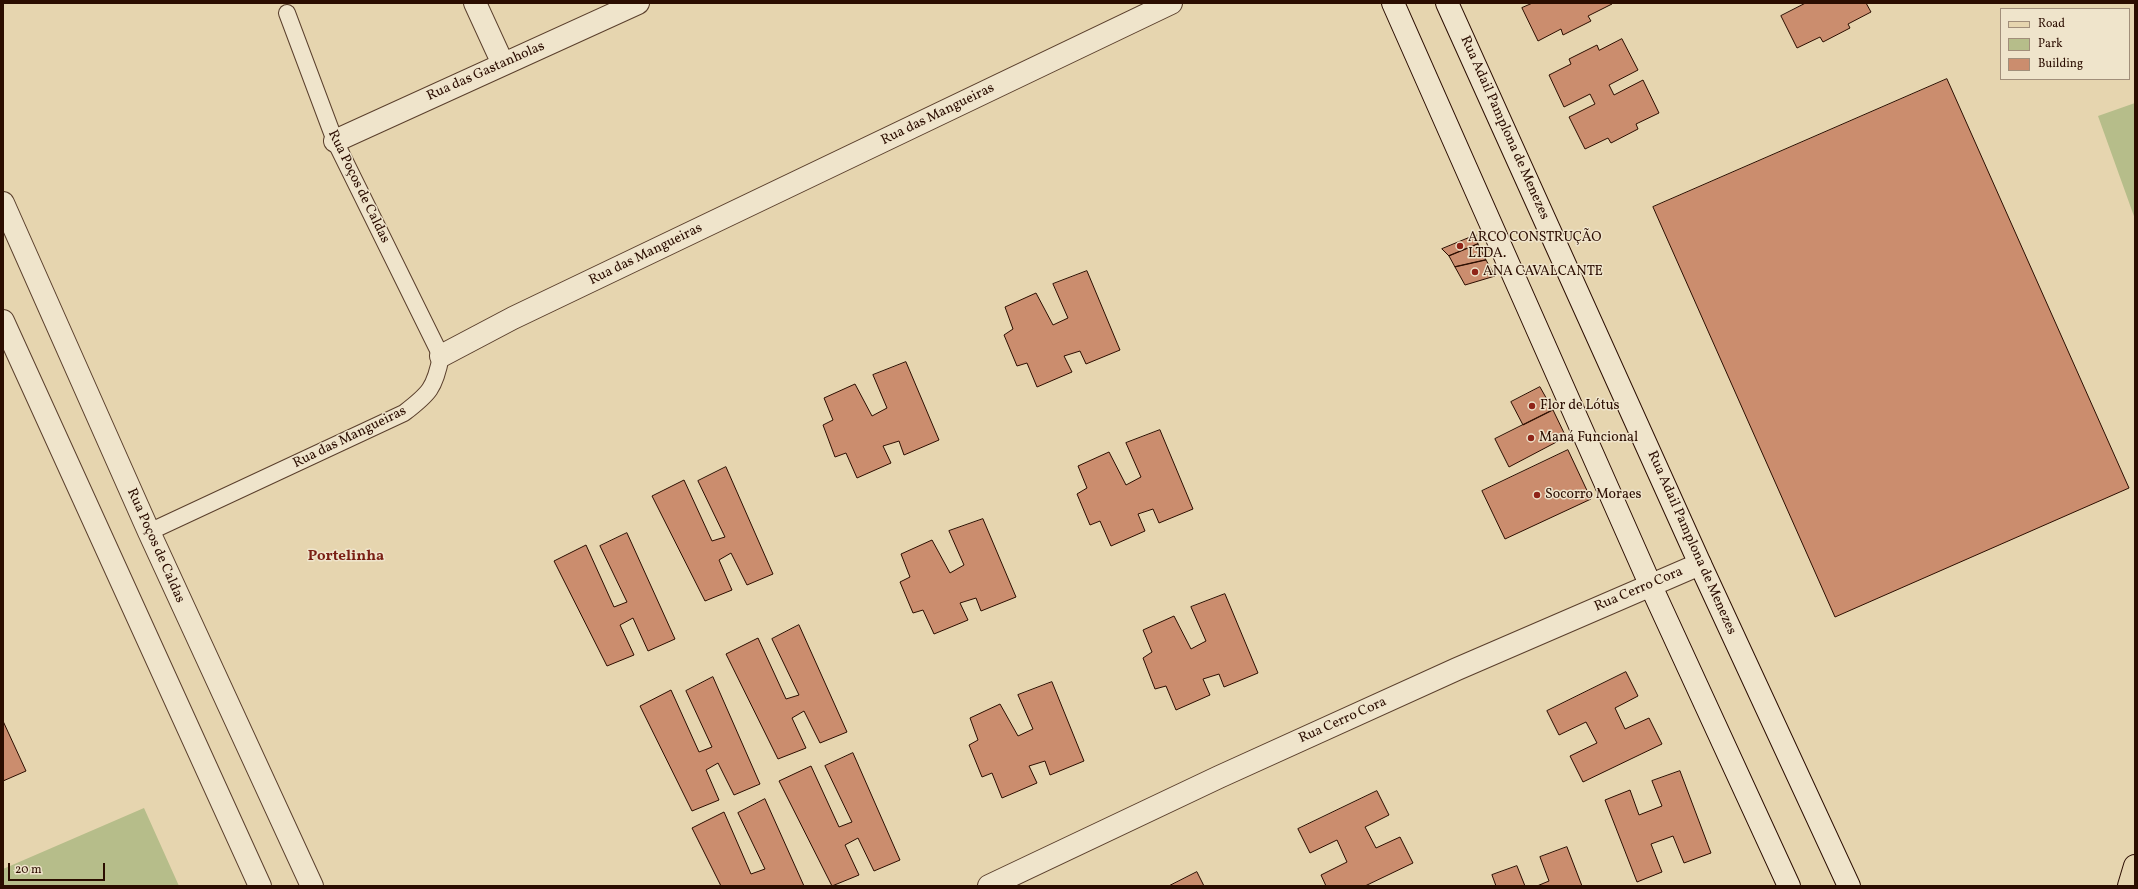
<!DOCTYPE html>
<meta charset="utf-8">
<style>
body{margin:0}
#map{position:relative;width:2138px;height:889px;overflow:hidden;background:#e6d5af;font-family:Vollkorn,serif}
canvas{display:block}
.frame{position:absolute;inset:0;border:4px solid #2b0d00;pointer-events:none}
.legend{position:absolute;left:2000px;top:8px;width:130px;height:72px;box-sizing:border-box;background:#efe4cb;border:1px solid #a18e7a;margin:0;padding:5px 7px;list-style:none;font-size:12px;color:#2b0d00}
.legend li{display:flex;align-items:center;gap:8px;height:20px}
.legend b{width:20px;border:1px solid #a18e7a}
.scale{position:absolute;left:8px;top:863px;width:97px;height:18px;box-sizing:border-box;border:2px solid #2b0d00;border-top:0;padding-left:5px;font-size:12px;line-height:14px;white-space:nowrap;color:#2b0d00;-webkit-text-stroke:3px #efe4cb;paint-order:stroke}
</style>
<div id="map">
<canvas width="2138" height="889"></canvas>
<div class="frame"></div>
<ul class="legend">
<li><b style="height:5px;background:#e6d5af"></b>Road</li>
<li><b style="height:11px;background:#b6bd8a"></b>Park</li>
<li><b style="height:11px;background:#cb8d6e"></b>Building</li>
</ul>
<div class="scale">20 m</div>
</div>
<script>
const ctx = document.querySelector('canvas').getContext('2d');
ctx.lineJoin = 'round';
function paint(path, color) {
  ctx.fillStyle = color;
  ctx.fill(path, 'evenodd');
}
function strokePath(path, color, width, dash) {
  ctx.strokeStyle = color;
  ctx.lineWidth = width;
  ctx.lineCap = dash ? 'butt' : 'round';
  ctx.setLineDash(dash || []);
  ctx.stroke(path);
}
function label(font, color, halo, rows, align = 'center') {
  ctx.font = font + ' Vollkorn,serif';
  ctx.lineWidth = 3;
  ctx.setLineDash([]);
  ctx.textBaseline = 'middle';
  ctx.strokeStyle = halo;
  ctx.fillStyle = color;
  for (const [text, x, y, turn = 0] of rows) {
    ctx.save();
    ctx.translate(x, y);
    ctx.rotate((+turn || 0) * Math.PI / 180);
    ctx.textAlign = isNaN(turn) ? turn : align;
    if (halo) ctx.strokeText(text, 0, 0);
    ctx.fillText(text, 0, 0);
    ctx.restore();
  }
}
const green = new Path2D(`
 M2135,103V219L2098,116Z
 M144,808L179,886H3V869Z`);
const building = new Path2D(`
 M1533,3H1611L1612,4L1588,16L1591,21L1563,35L1561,29L1538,41L1522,8Z
 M1806,3H1866L1871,12L1848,24L1850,28L1823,42L1820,37L1797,48L1781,16Z
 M1622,39L1638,70L1609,85L1614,95L1643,80L1659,113L1636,124L1638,129L1611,143L1608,138L1585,149L1569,117L1595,104L1590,94L1564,107L1549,75L1571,64L1569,59L1597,45L1599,50Z
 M1947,79L2129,488L1835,617L1653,207Z
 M1476,235L1478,244L1449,256L1442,249Z
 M1478,244L1486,260L1455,267L1449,256Z
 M1486,260L1495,276L1465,285L1455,267Z
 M1087,271L1120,350L1086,364L1080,351L1064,356L1072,372L1037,387L1027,363L1017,366L1004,335L1013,329L1005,307L1036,293L1053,325L1068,318L1053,284Z
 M906,362L939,440L904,455L899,441L883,446L891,463L857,478L846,453L835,457L823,425L833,420L824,398L855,384L872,416L887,408L873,375Z
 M1540,387L1553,410L1523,425L1511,402Z
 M1553,410L1566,437L1509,467L1495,439Z
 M1160,430L1193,509L1159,523L1153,509L1138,514L1145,531L1111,546L1100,521L1090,525L1077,494L1087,488L1078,466L1109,452L1126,485L1141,477L1126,443Z
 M1568,450L1591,499L1505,539L1482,491Z
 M726,467L773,574L747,585L731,553L719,560L732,590L705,601L652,496L684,480L712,541L725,537L698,481Z
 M983,519L1016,597L981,611L976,598L960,603L968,620L934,634L923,610L913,613L900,582L910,577L901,554L932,540L950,573L964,565L949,531Z
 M627,533L675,639L648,651L633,618L620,625L634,655L607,666L554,561L586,545L614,607L627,602L600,546Z
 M1225,594L1258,673L1224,687L1219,674L1203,679L1210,695L1176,710L1166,686L1155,689L1143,658L1152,652L1143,630L1174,616L1191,649L1206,641L1191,607Z
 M799,625L847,732L820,743L804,711L792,718L806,748L778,759L726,654L758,638L786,699L799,695L772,639Z
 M1626,672L1638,696L1615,708L1625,729L1649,718L1662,744L1583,782L1570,756L1597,743L1586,722L1559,735L1547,711Z
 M713,677L760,784L734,795L718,763L706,770L719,800L692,811L640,706L671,690L699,752L712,747L686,691Z
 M1052,682L1084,761L1050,775L1045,761L1029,766L1037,783L1002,798L992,773L982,777L969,745L978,740L970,718L1000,704L1018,736L1033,729L1018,695Z
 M3,721L26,771L3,781Z
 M853,753L900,860L874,871L858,838L845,845L859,875L832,886L779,781L811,766L839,827L852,822L825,766Z
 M1680,771L1711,853L1684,863L1673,836L1651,844L1662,872L1637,882L1605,800L1630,790L1639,815L1662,806L1652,781Z
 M1377,791L1389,815L1365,827L1376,848L1400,837L1413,863L1365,886H1326L1321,875L1347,862L1337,840L1310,853L1298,829Z
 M765,799L804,886H721L692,828L724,812L751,874L765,869L738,813Z
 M1567,847L1582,886H1537L1549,881L1540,857Z
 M1517,866L1525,886H1496L1492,875Z
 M1197,872L1204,886H1169Z`);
const lane = new Path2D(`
 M149,532L404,413C429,394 435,388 441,356L335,141L287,13`);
const street = new Path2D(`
 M475,3L503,64
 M335,141L638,3
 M3,203L149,532L312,886
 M3,321L260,886
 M441,356L513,318L1171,3
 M989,886L1219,777L1457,669L1700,564`);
const secondary = new Path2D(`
 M1393,3L1650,584L1789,886
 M1447,3L1700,564L1849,886`);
const primary = new Path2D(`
 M2129,886L2135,866`);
const markers = [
 [1460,246,4,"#8f2418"],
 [1475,272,4,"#8f2418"],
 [1532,406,4,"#8f2418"],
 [1531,438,4,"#8f2418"],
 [1537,495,4,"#8f2418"]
];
const streetNames = [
 ["Rua das Gastanholas",486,72,-24],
 ["Rua das Mangueiras",938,115,-26],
 ["Rua Adail Pamplona de Menezes",1504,128,66],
 ["Rua Poços de Caldas",358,187,64],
 ["Rua das Mangueiras",646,255,-26],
 ["Rua das Mangueiras",350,438,-26],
 ["Rua Adail Pamplona de Menezes",1691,543,66],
 ["Rua Poços de Caldas",155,546,66],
 ["Rua Cerro Cora",1639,590,-23],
 ["Rua Cerro Cora",1343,721,-24]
];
const poiNames = [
 ["ARCO CONSTRUÇÃO",1468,238],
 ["LTDA.",1468,254],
 ["ANA CAVALCANTE",1483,272],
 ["Flor de Lótus",1540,406],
 ["Maná Funcional",1539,438],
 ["Socorro Moraes",1545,495]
];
const neighbourhoodNames = [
 ["Portelinha",346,557]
];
paint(green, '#b6bd8a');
paint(building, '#cb8d6e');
strokePath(building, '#2b0d00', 1);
strokePath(lane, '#5a3f2c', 18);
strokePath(street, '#5a3f2c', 24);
strokePath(secondary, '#2b0d00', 24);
strokePath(primary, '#2b0d00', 24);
strokePath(lane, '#efe4cb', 16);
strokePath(street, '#efe4cb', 22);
strokePath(secondary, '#efe4cb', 22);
strokePath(primary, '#e6d5af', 22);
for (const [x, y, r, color] of markers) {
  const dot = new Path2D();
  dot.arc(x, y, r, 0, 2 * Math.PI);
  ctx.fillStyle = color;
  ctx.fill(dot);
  strokePath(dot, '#efe4cb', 1.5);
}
label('14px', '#2b0d00', '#efe4cb', streetNames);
label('14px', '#2b0d00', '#efe4cb', poiNames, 'left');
label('bold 15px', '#7a1f14', '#efe4cb', neighbourhoodNames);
</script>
